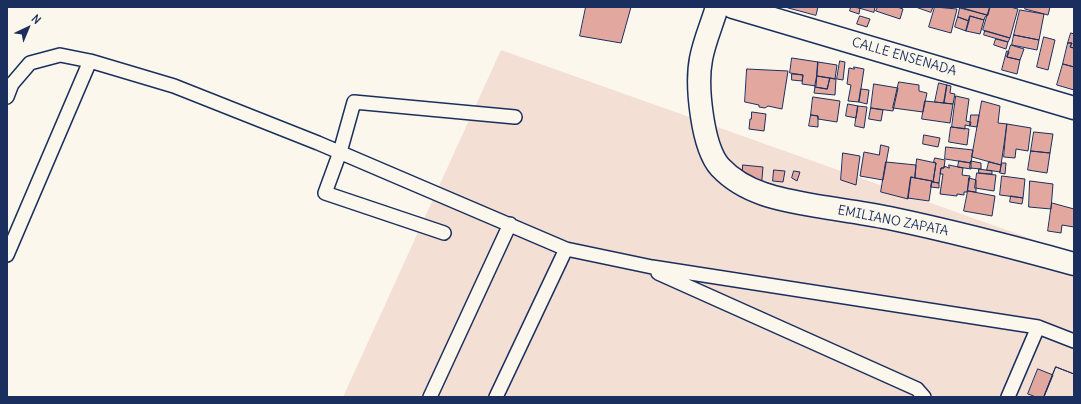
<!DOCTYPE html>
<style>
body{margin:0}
#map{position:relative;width:1081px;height:404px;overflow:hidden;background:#fbf7ec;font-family:Delius,sans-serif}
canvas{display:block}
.frame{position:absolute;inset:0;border:8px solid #1b2f5e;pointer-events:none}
.north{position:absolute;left:8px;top:8px;width:40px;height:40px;-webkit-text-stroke:3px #fbf7ec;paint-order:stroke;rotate:44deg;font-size:11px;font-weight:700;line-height:16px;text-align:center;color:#1b2f5e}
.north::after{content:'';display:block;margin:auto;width:14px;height:18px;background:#1b2f5e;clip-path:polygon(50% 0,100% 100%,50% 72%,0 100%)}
</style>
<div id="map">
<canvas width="1081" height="404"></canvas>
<div class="frame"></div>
<div class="north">N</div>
</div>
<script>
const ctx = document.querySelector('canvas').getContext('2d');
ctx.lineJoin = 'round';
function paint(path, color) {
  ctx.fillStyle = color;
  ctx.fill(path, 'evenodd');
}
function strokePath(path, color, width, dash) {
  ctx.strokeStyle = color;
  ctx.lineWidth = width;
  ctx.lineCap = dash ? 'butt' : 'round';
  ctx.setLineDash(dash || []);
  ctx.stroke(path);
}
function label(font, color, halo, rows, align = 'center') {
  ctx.font = font + ' Delius,sans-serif';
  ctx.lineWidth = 4;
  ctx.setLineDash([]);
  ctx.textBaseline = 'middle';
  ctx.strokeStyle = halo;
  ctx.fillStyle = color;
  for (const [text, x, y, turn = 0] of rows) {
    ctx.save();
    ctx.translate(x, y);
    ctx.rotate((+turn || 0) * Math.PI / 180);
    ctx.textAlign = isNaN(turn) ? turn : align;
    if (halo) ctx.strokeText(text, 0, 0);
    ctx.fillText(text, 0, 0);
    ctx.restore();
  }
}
const built = new Path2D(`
 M501,50L1074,254V397H343Z`);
const building = new Path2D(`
 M586,7H631L621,43L580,36Z
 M785,7H818L816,15Z
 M851,7L860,8L859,14L850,11Z
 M856,7H875L874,12Z
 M878,7H897L903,9L900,19L876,11Z
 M916,7H933L931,12Z
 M935,7L957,9L951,33L929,27Z
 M960,7H990L988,15Z
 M990,7H1010L1018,9L1010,38L983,30Z
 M1026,7H1050L1048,15L1025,9Z
 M960,8L987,15L985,17L984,20L970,16L969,21L958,17Z
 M1020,10L1044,14L1039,40L1014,35Z
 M860,16L870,19L867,27L857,24Z
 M970,16L984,20L980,34L966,31Z
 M958,17L969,21L966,31L955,27Z
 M985,31L1010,38L1008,42L984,35Z
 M1071,33L1074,34V48L1070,47L1072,43H1068Z
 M1014,35L1039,40L1037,50L1012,45Z
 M1044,37L1055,40L1048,70L1037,67Z
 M996,39L1008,42L1006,49L994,45Z
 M1068,43H1072L1070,47L1074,48V67L1063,64Z
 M1011,45L1024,49L1020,60L1007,57Z
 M1007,51L1009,52L1007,57L1020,60L1017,74L1002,70Z
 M792,58L818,62L816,86L802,84L803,75L790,73Z
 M840,61L845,62L843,80L837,79Z
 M818,62L837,65L835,79L817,76Z
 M1063,64L1074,67V90L1057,85Z
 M854,67L864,69L859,102L848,101L851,85L847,84L849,68L854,69Z
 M747,69L788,71L782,109L768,106L765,108L759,107V105L745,102Z
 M792,74L803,75L802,81L792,80Z
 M817,76L830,78L827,89L815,87Z
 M830,78L836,79L835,95L814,93L815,87L827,89Z
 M899,82L919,85V91L927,93L923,112L893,108Z
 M939,83L947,85L944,103L935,102Z
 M874,84L898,88L893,111L871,108Z
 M947,85L951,86L950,93L955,94L953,104L944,103Z
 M861,89L869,90L867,104L859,102Z
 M956,96L969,99L966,121L971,122L970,126L965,125V129L952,127Z
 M813,97L840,101L837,122L818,119V116L811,115Z
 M925,101L953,104L950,123L922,119Z
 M982,101L1000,106L998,123L1007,124L1001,165L972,157Z
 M848,104L858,106L856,118L846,116Z
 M858,106L867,107L864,128L855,126Z
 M871,108L883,110L881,121L869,119Z
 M752,112L766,114L764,131L749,129L750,119H751Z
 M811,115L818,116V127L809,126Z
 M971,115H979L977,127L970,126Z
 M1007,124L1031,128L1028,151L1016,149L1015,158L1004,157Z
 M951,127L969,129L967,145L949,142Z
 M1034,132L1053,134L1050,153L1031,151Z
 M924,135L940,138L938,147L923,144Z
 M881,145L889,147L883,180L860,176L864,152L879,155Z
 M946,147L973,150L971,163L945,159Z
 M1031,151L1050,153L1047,173L1028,170Z
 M843,153L860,156L856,185L841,180Z
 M935,158L945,160L944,168H941L939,183L933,182L936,163L934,162Z
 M917,159L936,163L933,182L932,181L915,178Z
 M959,161L971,163V169L958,167Z
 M971,161L981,163V169L970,168Z
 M886,162L916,165L915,178L911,177L908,199L881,192Z
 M989,162L1001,165L1000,172L987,170Z
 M1002,163H1006L1005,174L1000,173Z
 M743,165L763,167L761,190L742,188Z
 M949,165L963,168L962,175L970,176L967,192H964V195L957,194V196L940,194L943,174H940L941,168H944V166L949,168Z
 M979,169L992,171V174L979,173Z
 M774,170L785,171L783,182L773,181Z
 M794,171L800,172L797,181L792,178Z
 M977,173L996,175L994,191L975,188Z
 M1002,176L1025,179L1023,198L1000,195Z
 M911,177L932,181L929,201L908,198Z
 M969,178L976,180V192L968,191Z
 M1030,181L1053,184L1051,209L1029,207Z
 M932,182L939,183V188L931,187Z
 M968,191L995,196L992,216L964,211Z
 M1011,196L1023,198L1022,204L1010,202Z
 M1052,203L1074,209V227L1062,225L1061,233L1048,231Z
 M1056,367L1074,374V397H1044Z
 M1056,367L1074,374V397H1044Z
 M1038,369L1053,375L1044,397H1036L1028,394Z`);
const lane = new Path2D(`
 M7,97L12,84L30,63L60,55L90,61L174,86L318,143L566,249L652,267L1038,327
 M444,233L325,193L340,152L354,102L515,117
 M7,255L90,61
 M658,273L917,389L924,397
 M430,397L510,224
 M496,397L566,249
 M1008,397L1038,327L1074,341`);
const street = new Path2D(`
 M717,7C712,24 704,42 701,59C696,85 702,147 720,167C745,194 782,200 817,206C841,210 865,213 889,218C951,231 1013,247 1074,264
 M733,7L1074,108`);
const streetNames = [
 ["CALLE ENSENADA",904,57,16],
 ["EMILIANO ZAPATA",893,221,11]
];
paint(built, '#f4dfd5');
paint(building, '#e2a8a0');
strokePath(building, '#1b2f5e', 1);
strokePath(lane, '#1b2f5e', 16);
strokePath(street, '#1b2f5e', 25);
strokePath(lane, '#fbf7ec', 13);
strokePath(street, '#fbf7ec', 22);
label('13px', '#1b2f5e', '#fbf7ec', streetNames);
</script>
